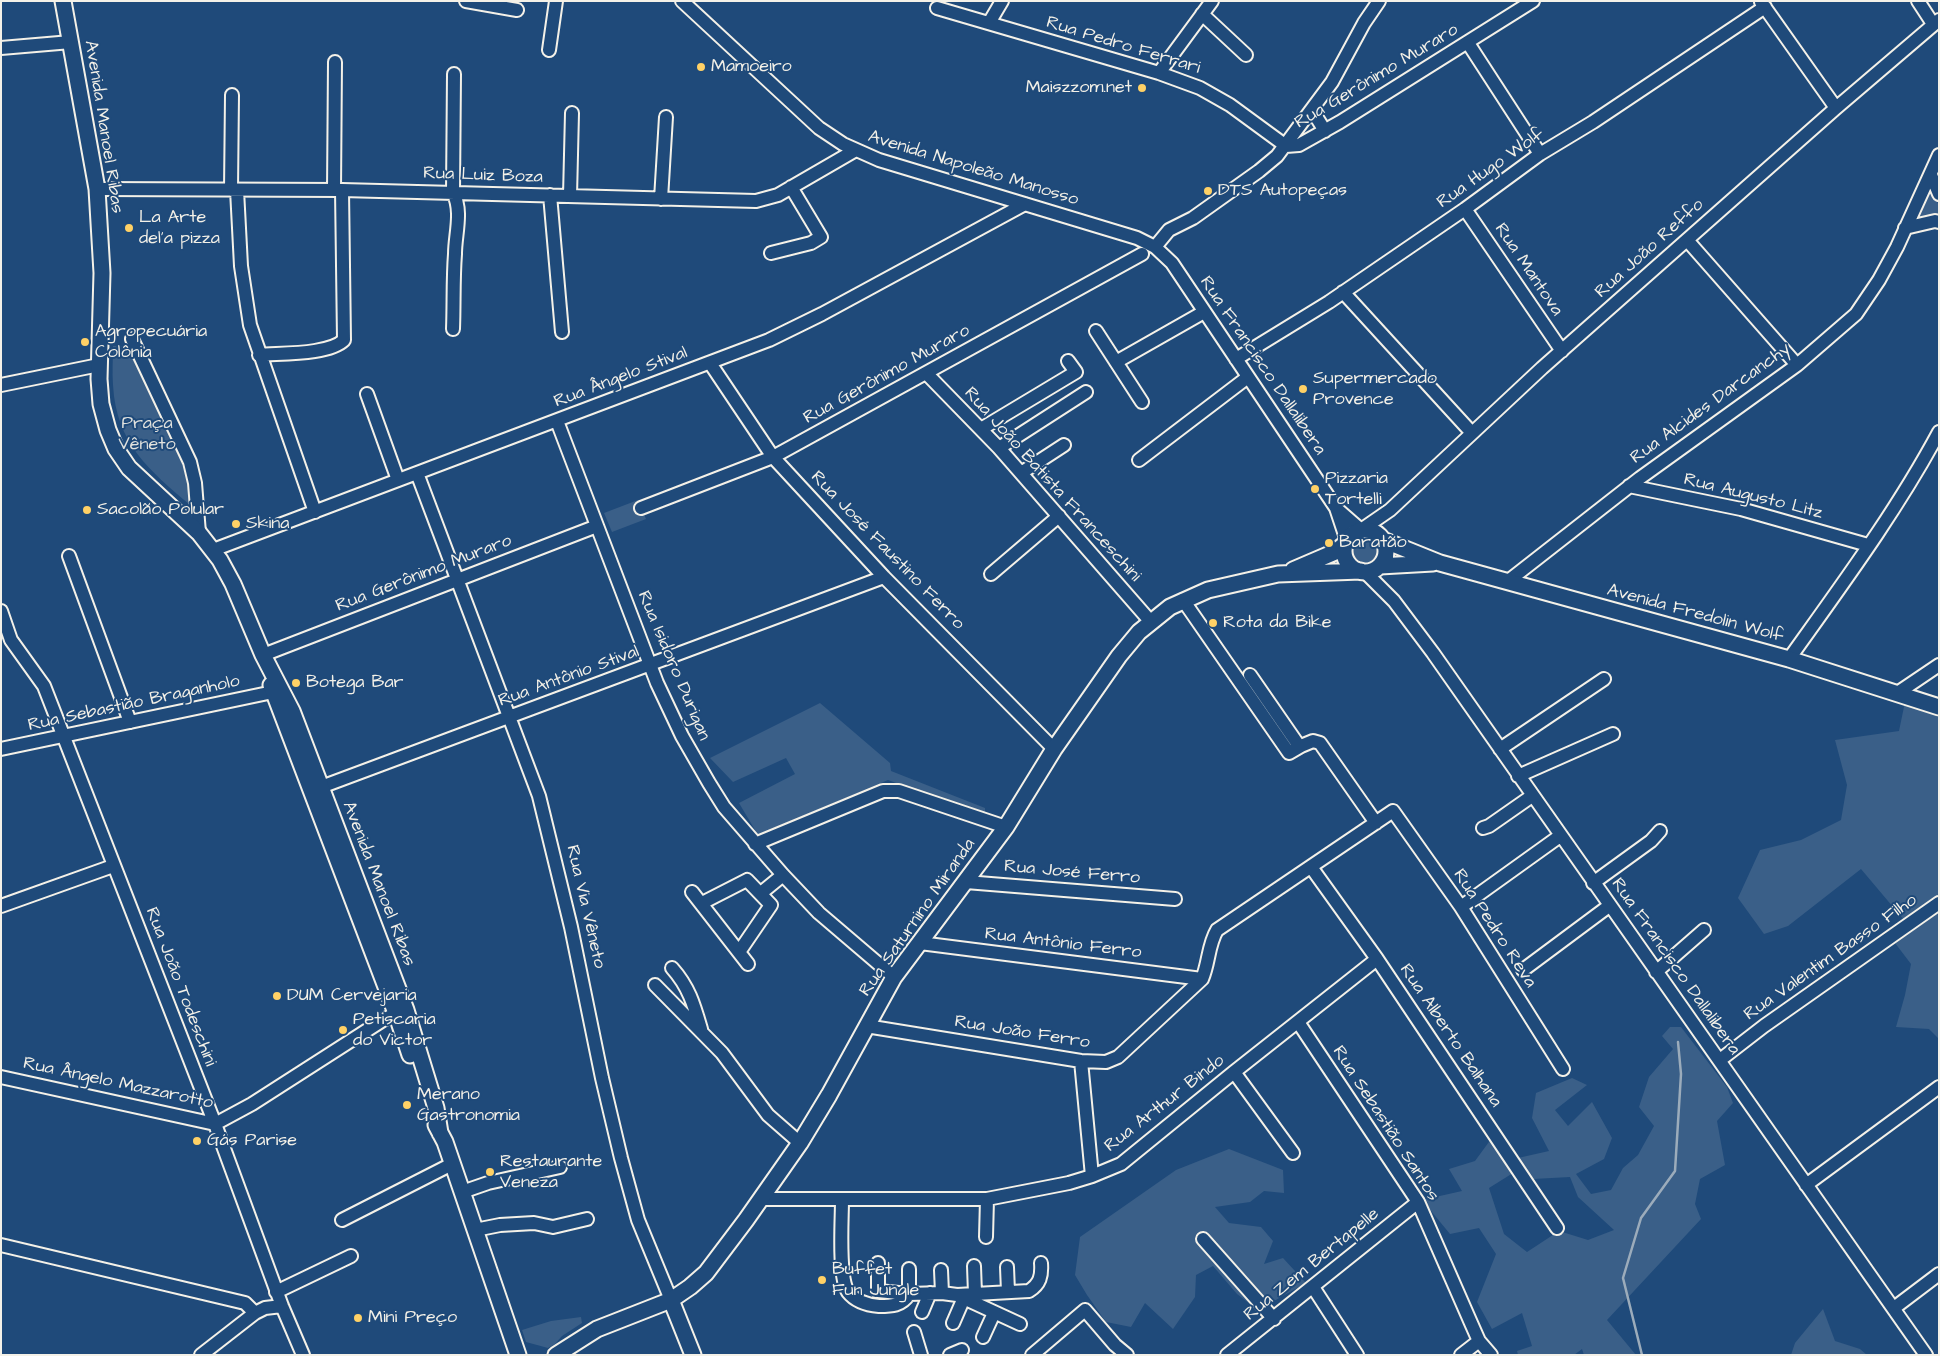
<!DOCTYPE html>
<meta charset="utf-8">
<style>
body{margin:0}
#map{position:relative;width:1940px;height:1356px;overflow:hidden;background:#1f4a7a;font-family:"Architects Daughter",sans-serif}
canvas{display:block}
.frame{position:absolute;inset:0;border:2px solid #f4f1e8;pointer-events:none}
</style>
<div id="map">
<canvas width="1940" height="1356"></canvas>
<div class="frame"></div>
</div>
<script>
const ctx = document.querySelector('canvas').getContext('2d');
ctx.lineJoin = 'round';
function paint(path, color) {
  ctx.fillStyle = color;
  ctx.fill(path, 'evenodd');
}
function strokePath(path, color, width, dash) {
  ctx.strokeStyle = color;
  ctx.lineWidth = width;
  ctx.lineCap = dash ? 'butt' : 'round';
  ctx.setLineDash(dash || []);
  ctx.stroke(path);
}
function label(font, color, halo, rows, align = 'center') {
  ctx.font = font + ' "Architects Daughter",sans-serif';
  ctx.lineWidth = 4;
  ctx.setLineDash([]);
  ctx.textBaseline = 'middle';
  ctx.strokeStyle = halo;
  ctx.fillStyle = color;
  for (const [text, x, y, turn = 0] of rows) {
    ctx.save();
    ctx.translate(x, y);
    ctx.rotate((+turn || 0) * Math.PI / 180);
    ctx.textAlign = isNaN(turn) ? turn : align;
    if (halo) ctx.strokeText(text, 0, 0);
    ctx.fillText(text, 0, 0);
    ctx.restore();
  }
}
const green = new Path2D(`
 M1930,184L1939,206V216L1916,221Z
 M113,346H128L182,463L187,481L190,505C149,470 116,443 113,385C112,372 113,359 113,346Z
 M638,500L646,519L612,532L604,513Z
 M1348 551a17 17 0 1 1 34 0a17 17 0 1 1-34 0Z
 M1905,702L1939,712V895L1904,920L1861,869L1788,926L1764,934L1738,898L1760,850L1801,840L1841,820L1847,785L1835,740L1899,731Z
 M820,703L890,763L891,771L985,808V816L888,780L758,835L739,803L795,774L786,758L733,782L710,758Z
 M1939,912V1039L1929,1029L1896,1027L1905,995L1911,964L1895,943Z
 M1670,1027H1681L1727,1087L1733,1103L1717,1121L1725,1165L1700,1179L1695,1204L1701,1219L1607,1320L1636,1355H1584L1582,1349L1574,1355H1518L1517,1351L1532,1346L1522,1313L1492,1329L1477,1302L1496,1254L1479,1228L1450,1234L1422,1200L1462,1191L1449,1169L1475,1161L1494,1135L1513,1173L1489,1188L1504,1234L1527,1252L1559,1231L1588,1240L1614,1230L1578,1197L1570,1177L1533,1179L1518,1158L1549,1151L1532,1118L1536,1093L1572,1078L1587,1085L1555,1110L1568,1126L1592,1102L1612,1138L1604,1159L1576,1174L1591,1194L1611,1190L1623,1168L1638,1155L1654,1126L1639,1107L1649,1077L1673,1049L1662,1036Z
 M1229,1149L1283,1170L1284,1193L1264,1191L1250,1202L1215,1207L1229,1223L1261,1227L1273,1241L1264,1264L1283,1258L1306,1283L1258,1310L1237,1294L1213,1266L1196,1275L1195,1297L1173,1329L1145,1303L1131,1327L1106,1322L1087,1295L1075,1275L1080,1237L1176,1170Z
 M1823,1309L1835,1341L1860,1349L1867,1355H1791L1795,1343Z
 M581,1317L582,1323L562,1336L555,1344L548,1348L526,1342L522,1330L551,1321Z`);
const stream = new Path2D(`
 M1642,1355L1623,1278L1641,1218L1675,1171L1681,1074L1678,1042`);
const minor = new Path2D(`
 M466,1L517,10
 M682,1L819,128L843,144L879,160L1137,238L1155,247L1172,263L1336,508L1347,541
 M1918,1L1933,24
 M1761,2L1836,108
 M937,8L1159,73L1200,88L1230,105L1286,146
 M1202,14L1246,55
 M989,23L1002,1
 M1468,43L1540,154
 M1,48L71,42
 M549,50L556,1
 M1159,73L1212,1
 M1312,110L1325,131
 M1286,146L1299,145L1340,122L1533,1
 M1931,175L1939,194
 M97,189L342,190L756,201L778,195L854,151
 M231,190L232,95
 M237,190L241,266L250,325L315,512
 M334,190L335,62
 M550,195L562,332
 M570,196L572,113
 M661,199L666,117
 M1465,209L1562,351
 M1905,228L1935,221L1939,222
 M1687,240L1797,365
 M1155,247L1169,230L1193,218L1259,171L1277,156L1332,82L1364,23L1379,1
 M771,253L811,243L821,237L791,187
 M1343,292L1472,433
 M453,329C454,304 453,279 455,254C455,234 463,212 453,192L454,74
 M1096,331L1142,402
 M132,339L190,462L195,483L199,533
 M259,355C280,353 329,355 344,340L342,190
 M1236,359L1329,302L1465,209L1540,154L1593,122L1765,7
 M1116,362L1204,312
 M710,363L773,457L884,577L1054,749
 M926,373L999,448L1151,622
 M1,385L99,365
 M367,394L398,480
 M557,421L657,683L682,736L709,783L724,807L783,875L819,913L894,977
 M981,429L1076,372L1068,361
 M999,448L1086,392
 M1139,460L1248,377
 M417,473L539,796L571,927L602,1078L621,1158L638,1220L671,1300
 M1021,473L1064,445
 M1629,486L1741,509L1868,545
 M641,508L773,457L1142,254
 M1337,509L1361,530L1390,510L1542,368L1836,108L1939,20
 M213,550L769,340L822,314L1025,204
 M69,556L130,722
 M1365,572L1394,601L1433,653L1926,1355
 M991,574L1059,516
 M1507,582L1640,478L1797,365L1856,314L1879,280L1897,247L1939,155
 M1183,600L1289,753L1301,746
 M1,611L11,640L44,686L215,1124L282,1306L303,1355
 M263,655L597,526
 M1789,659C1841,586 1896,512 1939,432
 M1250,675L1297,743L1301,746L1313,741L1320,743L1376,823
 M1896,694L1939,665
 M1,749L273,692
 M1500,749L1604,679
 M1518,776L1613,734
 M321,787L884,577
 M1483,828L1489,826L1532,796
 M755,844L883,791H899L1006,827
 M1311,867L1377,959L1557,1228
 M966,882L1175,899
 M1593,883L1651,841L1660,831
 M692,892L748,964
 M761,893L783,875
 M702,903L747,880L771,905L739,952
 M1,906L113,866
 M1461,907L1560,836
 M920,943L1202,979
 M672,968C689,987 694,1005 701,1029
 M1523,970L1609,906
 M1656,972L1704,930
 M655,985L722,1053L768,1115L800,1143
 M1298,1022L1418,1202L1471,1323L1479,1341L1491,1355
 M866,1026L1081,1061L1106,1062L1118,1057L1202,979C1209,963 1208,945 1217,930L1393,811L1461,907L1563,1069
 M1720,1060L1764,1026L1939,903
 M1081,1061L1092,1176
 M1234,1072L1293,1153
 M1,1077L215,1124L252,1104L383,1020L404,1010
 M1806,1185L1939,1087
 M462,1192L488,1183L560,1167
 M760,1199H987L1069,1183L1092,1176L1121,1164L1234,1072L1377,959
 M842,1200C842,1220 838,1277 848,1292C855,1301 868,1305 879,1306C891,1306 902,1306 909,1294L942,1293L957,1295L1029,1291C1040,1284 1042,1276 1041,1263
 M342,1220L452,1164
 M475,1230L500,1225L534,1223L553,1227L587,1219
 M986,1237L987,1199
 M1203,1239L1274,1319
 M1,1245L245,1303L255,1313
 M878,1263V1291L909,1294V1269
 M974,1266L975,1294
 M1007,1267L1008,1292
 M941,1270L942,1293
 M1313,1287L1357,1355
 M276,1292L351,1256
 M957,1295L1020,1324
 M1894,1308L1939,1274
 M922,1312L930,1293
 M953,1323L963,1300
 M914,1332L921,1355
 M983,1337L994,1313
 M201,1355L255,1313L265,1308L282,1306
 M950,1355L962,1350
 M1032,1355L1085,1310L1115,1345L1127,1355
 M1227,1355L1418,1202
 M1461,1355L1479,1341`);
const major = new Path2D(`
 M63,1L97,189L102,273L99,379L101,404L108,430L116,449L129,468L199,533L220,560L233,584L263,655L292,711L406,1010L436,1108L440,1133
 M1344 551a21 21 0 1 1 42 0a21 21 0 1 1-42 0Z
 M1383,540L1440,563L1789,659L1939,707
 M1380,566L1433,563
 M1293,570L1335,552L1345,544
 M271,685L396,1013L410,1055
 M436,1125L445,1142L518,1355
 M671,1300L693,1355
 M556,1355L597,1329L671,1300L690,1287L706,1273L746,1220L800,1143L829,1095L894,977L1006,827L1054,749L1119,656L1139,632L1170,607L1208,590L1278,574L1361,571`);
const markers = [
 [701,67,5,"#ffd166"],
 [1142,88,5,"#ffd166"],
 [1208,191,5,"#ffd166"],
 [129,228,5,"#ffd166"],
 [85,342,5,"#ffd166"],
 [1303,389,5,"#ffd166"],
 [1315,489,5,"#ffd166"],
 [87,510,5,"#ffd166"],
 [236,524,5,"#ffd166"],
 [1329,543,5,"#ffd166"],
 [1213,623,5,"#ffd166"],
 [296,683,5,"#ffd166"],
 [277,996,5,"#ffd166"],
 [343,1030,5,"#ffd166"],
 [407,1105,5,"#ffd166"],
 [197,1141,5,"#ffd166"],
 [490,1172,5,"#ffd166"],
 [822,1280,5,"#ffd166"],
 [358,1318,5,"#ffd166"]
];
const streetNames = [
 ["Rua Pedro Ferrari",1123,46,17],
 ["Rua Gerônimo Muraro",1377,77,-31],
 ["Avenida Manoel Ribas",103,127,81],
 ["Avenida Napoleão Manosso",973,169,17],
 ["Rua Hugo Wolf",1491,169,-35],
 ["Rua Luiz Boza",483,176,2],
 ["Rua João Reffo",1650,249,-42],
 ["Rua Mantova",1528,270,56],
 ["Rua Francisco Dallalibera",1262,366,56],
 ["Rua Gerônimo Muraro",887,375,-29],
 ["Rua Ângelo Stival",621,378,-21],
 ["Rua Alcides Darcanchy",1711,404,-36],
 ["Rua João Batista Franceschini",1052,485,48],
 ["Rua Augusto Litz",1753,497,14],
 ["Rua José Faustino Ferro",887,551,46],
 ["Rua Gerônimo Muraro",424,574,-21],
 ["Avenida Fredolin Wolf",1695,614,15],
 ["Rua Isidoro Durigan",673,666,67],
 ["Rua Antônio Stival",569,677,-20],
 ["Rua Sebastião Braganholo",134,704,-12],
 ["Rua José Ferro",1072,873,5],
 ["Avenida Manoel Ribas",378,884,69],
 ["Rua Via Vêneto",585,907,77],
 ["Rua Saturnino Miranda",918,918,-55],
 ["Rua Pedro Reva",1494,929,57],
 ["Rua Antônio Ferro",1063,944,7],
 ["Rua Valentim Basso Filho",1831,958,-35],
 ["Rua Francisco Dallalibera",1675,967,55],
 ["Rua João Todeschini",180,987,69],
 ["Rua João Ferro",1022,1033,9],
 ["Rua Alberto Balhana",1450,1036,56],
 ["Rua Ângelo Mazzarotto",118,1084,12],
 ["Rua Arthur Bindo",1165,1104,-38],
 ["Rua Sebastião Santos",1385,1124,57],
 ["Rua Zem Bertapelle",1312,1265,-39]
];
const poiNames = [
 ["Mamoeiro",711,67],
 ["Maiszzom.net",1132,88,"right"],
 ["DTS Autopeças",1218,191],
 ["La Arte",139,218],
 ["del'a pizza",139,239],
 ["Agropecuária",95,332],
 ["Colônia",95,353],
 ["Supermercado",1313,379],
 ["Provence",1313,400],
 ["Pizzaria",1325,479],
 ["Tortelli",1325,500],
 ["Sacolão Polular",97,510],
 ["Skina",246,524],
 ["Baratão",1339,543],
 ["Rota da Bike",1223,623],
 ["Botega Bar",306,683],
 ["DUM Cervejaria",287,996],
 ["Petiscaria",353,1020],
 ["do Victor",353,1041],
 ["Merano",417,1095],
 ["Gastronomia",417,1116],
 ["Gás Parise",207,1141],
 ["Restaurante",500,1162],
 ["Veneza",500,1183],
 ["Buffet",832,1270],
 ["Fun Jungle",832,1291],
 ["Mini Preço",368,1318]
];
const parkNames = [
 ["Praça",147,424],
 ["Vêneto",147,445]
];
paint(green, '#3a5f88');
strokePath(stream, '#9cacbb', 2.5);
strokePath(minor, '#f4f1e8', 16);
strokePath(major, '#f4f1e8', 19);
strokePath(minor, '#1f4a7a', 12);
strokePath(major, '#1f4a7a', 15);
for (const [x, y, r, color] of markers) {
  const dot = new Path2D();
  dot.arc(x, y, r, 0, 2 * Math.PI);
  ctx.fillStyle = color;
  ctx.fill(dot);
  strokePath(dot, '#1f4a7a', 2);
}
label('18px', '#f4f1e8', '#1f4a7a', streetNames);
label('18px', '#f4f1e8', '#1f4a7a', poiNames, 'left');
label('18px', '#e1e2de', '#1f4a7a', parkNames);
</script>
